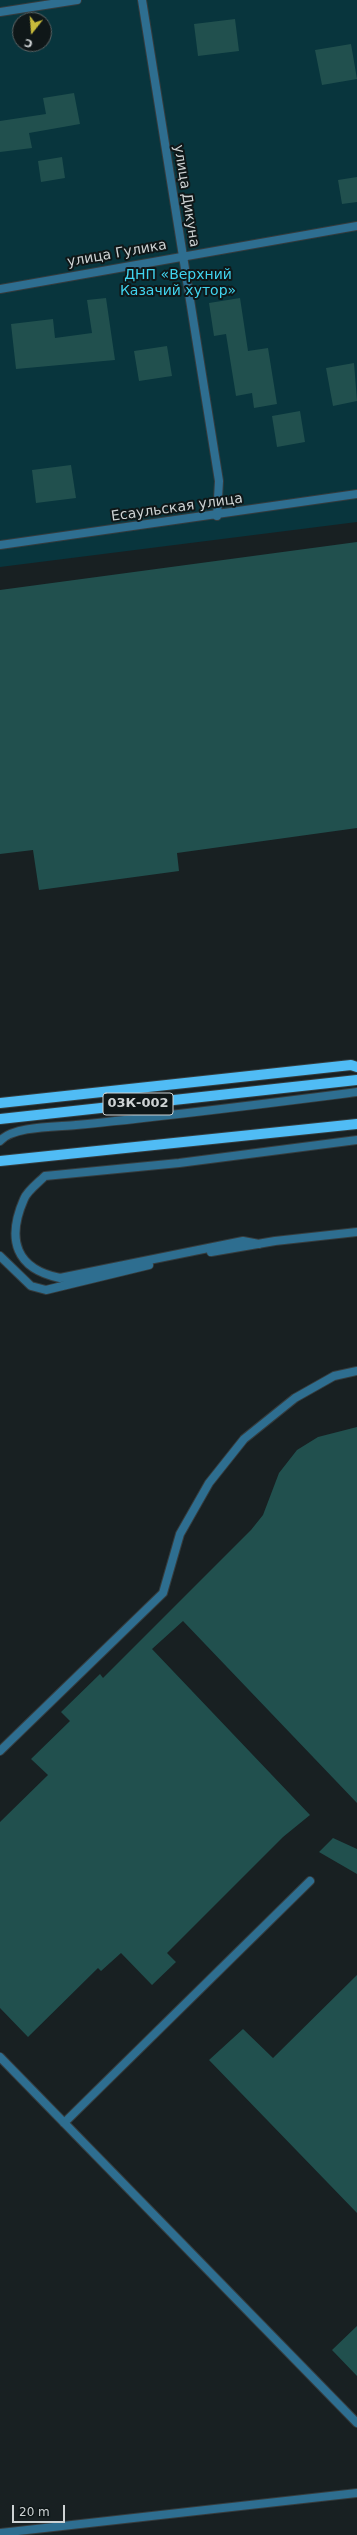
<!DOCTYPE html>
<meta charset="utf-8">
<style>
body{margin:0}
#map{position:relative;width:357px;height:2535px;overflow:hidden;background:#182022;font-family:"DejaVu Sans",sans-serif}
canvas{display:block}
.north{position:absolute;left:12px;top:12px;width:40px;height:40px;box-sizing:border-box;background:#0f1718;border:1px solid #5b6263;border-radius:50%;rotate:197deg;font-size:11px;font-weight:700;line-height:16px;text-align:center;color:#cdd2d3}
.north::after{content:'';display:block;margin:auto;width:14px;height:18px;background:#c8bb3b;clip-path:polygon(50% 0,100% 100%,50% 72%,0 100%)}
.scale{position:absolute;left:12px;top:2505px;width:53px;height:18px;box-sizing:border-box;border:2px solid #cdd2d3;border-top:0;padding-left:5px;font-size:12px;line-height:14px;white-space:nowrap;color:#cdd2d3;-webkit-text-stroke:3px #0f1718;paint-order:stroke}
</style>
<div id="map">
<canvas width="357" height="2535"></canvas>
<div class="north">С</div>
<div class="scale">20 m</div>
</div>
<script>
const ctx = document.querySelector('canvas').getContext('2d');
ctx.lineJoin = 'round';
function paint(path, color) {
  ctx.fillStyle = color;
  ctx.fill(path, 'evenodd');
}
function strokePath(path, color, width, dash) {
  ctx.strokeStyle = color;
  ctx.lineWidth = width;
  ctx.lineCap = dash ? 'butt' : 'round';
  ctx.setLineDash(dash || []);
  ctx.stroke(path);
}
function label(font, color, halo, rows, align = 'center') {
  ctx.font = font + ' "DejaVu Sans",sans-serif';
  ctx.lineWidth = 4;
  ctx.setLineDash([]);
  ctx.textBaseline = 'middle';
  ctx.strokeStyle = halo;
  ctx.fillStyle = color;
  for (const [text, x, y, turn = 0] of rows) {
    ctx.save();
    ctx.translate(x, y);
    ctx.rotate((+turn || 0) * Math.PI / 180);
    ctx.textAlign = isNaN(turn) ? turn : align;
    if (halo) ctx.strokeText(text, 0, 0);
    ctx.fillText(text, 0, 0);
    ctx.restore();
  }
}
const green = new Path2D(`
 M0,0H357V522L0,567ZM20,20H44V44H20Z`);
const building = new Path2D(`
 M235,19L239,51L198,56L194,24Z
 M351,44L357,79L322,85L315,50Z
 M74,93L80,124L29,133L32,148L0,152V121L46,114L43,98Z
 M62,157L65,178L41,182L38,161Z
 M357,177V202L342,204L338,180Z
 M106,298L115,360L16,369L11,324L53,319L55,338L92,333L87,300Z
 M240,298L248,351L268,348L277,404L254,408L252,393L236,396L226,334L214,336L209,303Z
 M167,346L172,376L139,381L134,351Z
 M354,363L357,401L333,406L326,368Z
 M300,411L305,442L277,447L272,416Z
 M71,465L76,498L36,503L32,470Z
 M357,542V828L177,853L179,871L39,890L33,850L0,854V590Z
 M357,1427V1803L183,1621L152,1649L310,1815L283,1837L167,1953L176,1962L152,1985L121,1953L101,1971L98,1968L28,2037L0,2008V1822L48,1775L31,1759L70,1721L61,1712L100,1674L103,1678L251,1530L263,1515L279,1473L297,1450L318,1437Z
 M333,1838L357,1849V1874L319,1852Z
 M357,1975V2213L209,2060L243,2029L273,2058Z
 M357,2326V2376L332,2350Z`);
const service = new Path2D(`
 M0,1141C13,1126 56,1127 76,1125C170,1116 263,1104 357,1092
 M259,1244L243,1241L60,1278C16,1269 6,1240 24,1199C27,1191 38,1183 45,1176L179,1163L357,1140
 M211,1252L275,1241L357,1232
 M0,1256L31,1286L46,1290L149,1265
 M0,1751L163,1593L180,1534L209,1483L244,1439L295,1398L334,1376L357,1371
 M0,2057L357,2423
 M64,2123L310,1881
 M0,2533L357,2493`);
const minor = new Path2D(`
 M142,0L219,481L217,516
 M0,12L77,0
 M0,289L357,226
 M0,545L357,494`);
const primary = new Path2D(`
 M0,1103L351,1065L357,1067
 M0,1119L357,1080
 M0,1161L357,1124`);
const shields = [
 [138,1104,70]
];
const shieldNames = [
 ["03К-002",138,1104]
];
const streetNames = [
 ["улица Дикуна",186,196,81],
 ["улица Гулика",117,254,-10],
 ["Есаульская улица",177,508,-8]
];
const parkNames = [
 ["ДНП «Верхний",178,275],
 ["Казачий хутор»",178,291]
];
paint(green, '#08353d');
paint(building, '#21504e');
strokePath(service, '#353c3e', 10);
strokePath(minor, '#353c3e', 10);
strokePath(primary, '#353c3e', 12);
strokePath(service, '#2e6e90', 8);
strokePath(minor, '#2e6e90', 8);
strokePath(primary, '#50bcf5', 10);
for (const [x, y, w] of shields) {
  const box = new Path2D();
  box.roundRect(x - w / 2, y - 11, w, 22, 3);
  ctx.fillStyle = '#0f1718';
  ctx.fill(box);
  strokePath(box, '#cdd2d3', 1);
}
label('bold 13px', '#cdd2d3', null, shieldNames);
label('14px', '#cdd2d3', '#0f1718', streetNames);
label('14px', '#40d4ef', '#0f1718', parkNames);
</script>
